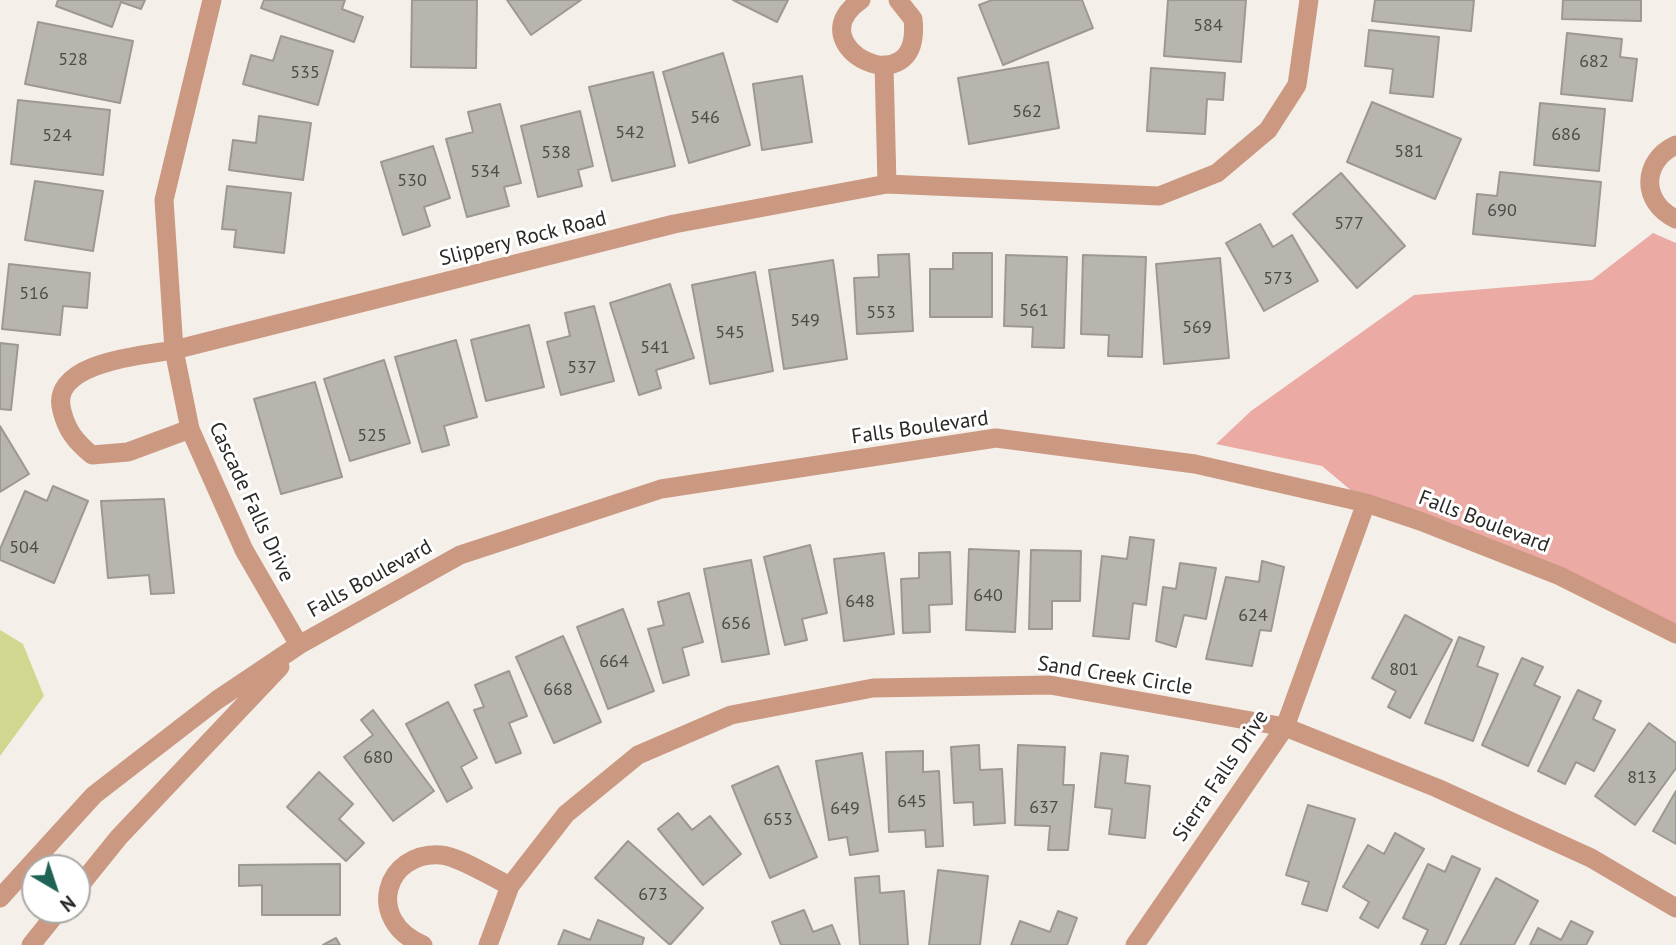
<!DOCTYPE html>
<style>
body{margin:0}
#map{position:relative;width:1676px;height:945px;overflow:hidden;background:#f5efe9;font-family:"PT Sans",sans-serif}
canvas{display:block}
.north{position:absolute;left:21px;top:854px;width:70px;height:70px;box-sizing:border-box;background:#fff;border:2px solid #aaa9a8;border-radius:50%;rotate:141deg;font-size:19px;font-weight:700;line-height:28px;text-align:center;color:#2b2926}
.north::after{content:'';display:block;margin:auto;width:24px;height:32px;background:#1e6355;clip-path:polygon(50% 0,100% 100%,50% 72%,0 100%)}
</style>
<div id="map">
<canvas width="1676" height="945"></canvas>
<div class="north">N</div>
</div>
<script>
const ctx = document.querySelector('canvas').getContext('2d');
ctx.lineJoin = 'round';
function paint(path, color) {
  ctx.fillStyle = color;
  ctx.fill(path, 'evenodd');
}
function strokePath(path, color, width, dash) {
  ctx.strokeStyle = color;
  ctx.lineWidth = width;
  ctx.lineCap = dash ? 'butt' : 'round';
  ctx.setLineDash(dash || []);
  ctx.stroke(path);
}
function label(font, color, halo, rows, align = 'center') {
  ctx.font = font + ' "PT Sans",sans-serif';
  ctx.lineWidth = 6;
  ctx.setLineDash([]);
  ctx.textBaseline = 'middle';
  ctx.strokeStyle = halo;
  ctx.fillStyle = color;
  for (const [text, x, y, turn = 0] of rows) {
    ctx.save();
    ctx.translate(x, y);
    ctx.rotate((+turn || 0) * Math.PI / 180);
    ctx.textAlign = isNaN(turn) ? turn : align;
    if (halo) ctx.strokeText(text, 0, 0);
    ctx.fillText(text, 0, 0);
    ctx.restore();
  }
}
const green = new Path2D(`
 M1653,233L1676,243V634L1366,503L1322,466L1216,444L1251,411L1414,295L1592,280Z`);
const water = new Path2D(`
 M0,630L23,644L44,696L0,756Z`);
const building = new Path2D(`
 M58,0H145L141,9L121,2L112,27L56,6Z
 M264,0H345L342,9L363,17L354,42L261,8Z
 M412,0H477L476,68L411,67Z
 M507,0H581L531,35Z
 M733,0H788L777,22Z
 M992,0H1082L1093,28L1003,65L979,5Z
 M1168,0H1246L1241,62L1164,56Z
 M1375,0H1474L1471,31L1372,21Z
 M1563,0H1641V21L1562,19Z
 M38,22L133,41L120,103L25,84Z
 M1369,30L1439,37L1433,97L1390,93L1393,69L1365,66Z
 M1567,33L1622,39L1620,57L1637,59L1632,101L1561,94Z
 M281,36L333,51L318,105L243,84L251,55L273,61Z
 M723,53L750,145L689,163L663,72Z
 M1048,62L1059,128L969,144L958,78Z
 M1151,68L1225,73L1223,100L1207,99L1205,134L1147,131Z
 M653,72L675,166L612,181L589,87Z
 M802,76L812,142L762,150L753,84Z
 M18,100L110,110L103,175L11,164Z
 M1372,102L1461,139L1435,199L1347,162Z
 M1540,103L1605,109L1599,171L1534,165Z
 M500,104L521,183L504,187L509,206L467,217L446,139L473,132L468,112Z
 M580,111L593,166L578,170L582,186L538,197L521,126Z
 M259,116L311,123L303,180L229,170L233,140L256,143Z
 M433,146L450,198L424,207L430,226L403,235L381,162Z
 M1500,172L1601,182L1595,246L1473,234L1477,194L1497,196Z
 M1341,173L1405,246L1357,288L1293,214Z
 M35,181L103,191L93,251L25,240Z
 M227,186L291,193L284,253L234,247L236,230L222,229Z
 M1260,224L1273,247L1292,235L1318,281L1264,311L1226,243Z
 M953,253H992V317H930V269H953Z
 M909,254L913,331L857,334L854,278L879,277L878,255Z
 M1006,255L1067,257L1064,348L1032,347L1033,327L1004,326Z
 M1083,255L1146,257L1142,357L1108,356L1109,335L1081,334Z
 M1220,258L1229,358L1164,364L1156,264Z
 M833,260L847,359L784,369L769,270Z
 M9,264L90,273L87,308L63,306L60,335L2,329Z
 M755,272L773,371L710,384L692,285Z
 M670,284L694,358L656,370L661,388L639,395L610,303Z
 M594,306L614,381L561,395L547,342L570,336L565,313Z
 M529,325L544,387L486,401L471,340Z
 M456,340L477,417L444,426L449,445L422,452L395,357Z
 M0,343L18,345L11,410L0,409Z
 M384,360L410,443L350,461L324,379Z
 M315,382L342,477L281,494L254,399Z
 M0,426L29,474L0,492Z
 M53,486L88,501L54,583L0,560V549L25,491L47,501Z
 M164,499L174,593L151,594L149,575L108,578L101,501Z
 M1130,537L1154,540L1146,605L1133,603L1129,639L1093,636L1102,556L1127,559Z
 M810,545L827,613L802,619L807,640L785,645L764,557Z
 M969,549L1019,551L1015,632L966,630Z
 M1031,550L1081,551L1080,601H1052V629H1029Z
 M950,552L952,604L929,605L930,632L903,633L901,579L919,578V553Z
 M884,553L894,634L844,641L834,559Z
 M751,560L769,654L722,662L704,569Z
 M1262,561L1284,567L1271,631L1260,630L1252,666L1206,659L1226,577L1259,582Z
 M1180,563L1216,568L1206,619L1184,615L1176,647L1156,641L1163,587L1176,589Z
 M689,593L703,642L682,648L689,675L663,683L648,629L664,625L658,602Z
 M623,609L654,691L608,709L577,627Z
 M1405,615L1452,640L1410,718L1388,707L1396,691L1372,678Z
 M563,636L601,722L554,743L516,657Z
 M1459,637L1484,647L1477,666L1498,674L1473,741L1425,723Z
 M1522,658L1543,667L1534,685L1560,697L1528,766L1482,745Z
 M509,671L527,716L509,723L521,753L496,763L474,710L484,707L475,685Z
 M1578,690L1601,701L1593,719L1615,730L1594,771L1576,762L1565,784L1538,771Z
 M448,702L477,758L461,767L472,788L447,802L406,724Z
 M373,710L434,791L393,821L344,757L373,735L361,720Z
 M1649,723L1676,743V768L1635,825L1595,796Z
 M979,745L980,770L1002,769L1005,823L974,825L973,802L954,803L951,747Z
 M1018,745L1065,747L1063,785H1074L1068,850H1048L1050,826L1015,825Z
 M923,751V772L939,771L943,846L926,847L925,830L889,832L886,752Z
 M862,753L878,851L850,855L847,837L829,840L816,761Z
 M1101,753L1128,756L1125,783L1150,786L1145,838L1109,834L1112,809L1095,807Z
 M778,766L817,857L770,878L732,786Z
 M319,772L353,804L339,819L364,843L346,861L287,807Z
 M1676,791V844L1653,831Z
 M1308,805L1355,819L1327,911L1302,904L1309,882L1286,875Z
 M678,813L692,830L710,816L741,854L703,885L658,829Z
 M1395,833L1424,849L1378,928L1360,918L1369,902L1343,887L1368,845L1384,854Z
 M628,841L703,908L670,945L595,878Z
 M1452,856L1480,869L1445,945H1421L1428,930L1403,918L1428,864L1445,872Z
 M340,864V915H262V885L239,886V865Z
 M938,870L988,876L980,945H929Z
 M879,876L880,893L904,891L908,945H860L855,878Z
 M1496,878L1538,901L1514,945H1460Z
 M804,910L813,932L832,925L840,945H781L772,922Z
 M1058,911L1077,918L1067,945H1011L1020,921L1050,932Z
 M598,920L644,938L642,945H558L564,930L590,940Z
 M1571,921L1593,932L1586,945H1530L1538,928L1561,940Z
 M336,938L340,945H323Z`);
const minor = new Path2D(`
 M212,0L164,200L174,350L190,429L244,550L299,645
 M861,0C794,46 923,110 913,19L898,0
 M884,65L887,184
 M1676,145C1641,161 1641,203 1676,219
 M190,429L128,452L92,455C76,442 67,431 62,411C48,362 144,355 174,350L674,224L887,184L1159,196L1217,173L1268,130L1297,85L1309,0
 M77,889L119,837L280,667
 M0,898L94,795L217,700L299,645L460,555L661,489L996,438L1195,464L1366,503L1420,521L1560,576L1676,634
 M31,945L59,910
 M423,945C364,920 385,851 441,855C458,856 493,878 510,886
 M488,945L510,886L566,814L638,755L731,715L873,688L1050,685L1285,727L1437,788L1591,858L1676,908
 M1135,945L1285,727L1366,503`);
const numberNames = [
 ["584",1208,26],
 ["528",73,60],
 ["682",1594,62],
 ["535",305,73],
 ["562",1027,112],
 ["546",705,118],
 ["542",630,133],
 ["686",1566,135],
 ["524",57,136],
 ["581",1409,152],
 ["538",556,153],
 ["534",485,172],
 ["530",412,181],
 ["690",1502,211],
 ["577",1349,224],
 ["573",1278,279],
 ["516",34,294],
 ["561",1034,311],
 ["553",881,313],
 ["549",805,321],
 ["569",1197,328],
 ["545",730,333],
 ["541",655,348],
 ["537",582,368],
 ["525",372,436],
 ["504",24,548],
 ["640",988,596],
 ["648",860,602],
 ["624",1253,616],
 ["656",736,624],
 ["664",614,662],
 ["801",1404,670],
 ["668",558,690],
 ["680",378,758],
 ["813",1642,778],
 ["645",912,802],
 ["637",1044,808],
 ["649",845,809],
 ["653",778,820],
 ["673",653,895]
];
const streetNames = [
 ["Slippery Rock Road",523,239,-14],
 ["Falls Boulevard",920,428,-8],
 ["Cascade Falls Drive",251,502,65],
 ["Falls Boulevard",1484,522,21],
 ["Falls Boulevard",370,579,-29],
 ["Sand Creek Circle",1115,676,9],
 ["Sierra Falls Drive",1221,776,-56]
];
paint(green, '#ecaaa5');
paint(water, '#d2d78f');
paint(building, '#b7b5ad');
strokePath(building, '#9c9992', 2);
strokePath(minor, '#cb9982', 19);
label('18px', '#4e4c48', null, numberNames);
label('21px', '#2b2926', '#fff', streetNames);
</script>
